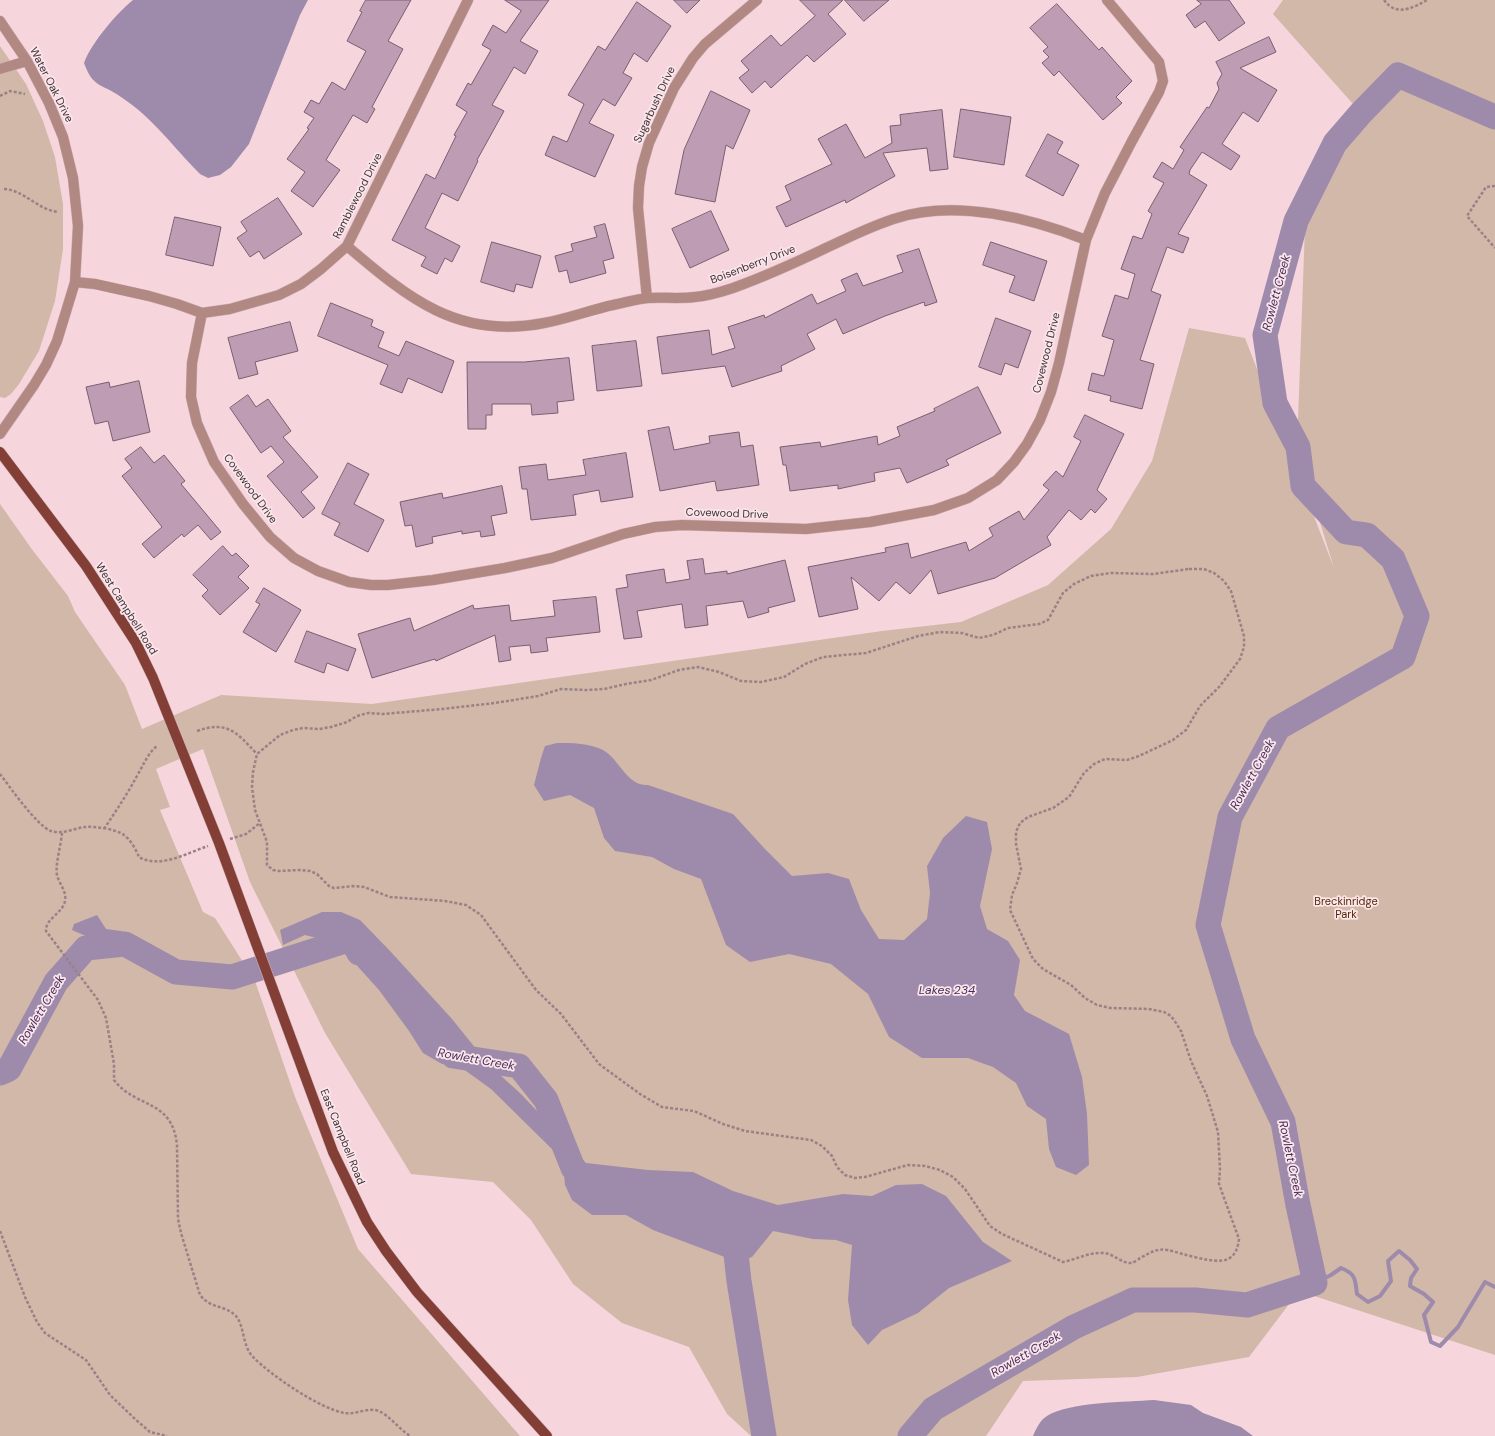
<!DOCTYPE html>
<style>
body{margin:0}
canvas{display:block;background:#f6d5dd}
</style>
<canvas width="1495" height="1436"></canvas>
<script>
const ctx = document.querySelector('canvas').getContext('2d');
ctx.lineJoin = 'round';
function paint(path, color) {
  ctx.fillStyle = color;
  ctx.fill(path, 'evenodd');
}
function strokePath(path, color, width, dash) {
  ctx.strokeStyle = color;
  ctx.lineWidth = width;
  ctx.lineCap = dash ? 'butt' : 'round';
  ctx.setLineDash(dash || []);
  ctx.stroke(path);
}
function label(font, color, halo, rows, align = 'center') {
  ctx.font = font + ' "DM Sans",sans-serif';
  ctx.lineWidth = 3.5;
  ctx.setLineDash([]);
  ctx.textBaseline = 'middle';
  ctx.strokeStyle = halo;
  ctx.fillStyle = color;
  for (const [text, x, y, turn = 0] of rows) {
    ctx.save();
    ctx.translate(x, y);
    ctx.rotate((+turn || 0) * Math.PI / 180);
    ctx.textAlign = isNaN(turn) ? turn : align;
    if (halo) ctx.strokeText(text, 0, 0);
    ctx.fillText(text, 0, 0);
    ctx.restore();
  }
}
const green = new Path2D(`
 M1283,0H1495V1355L1299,1291L1249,1357L1137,1377L1023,1381L986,1436H751L727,1414L689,1347L622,1323L573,1284L531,1220L493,1182L411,1174L325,1033L250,882L203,749L156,769L170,807L160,810L203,912L215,918L255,981L295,1097L358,1249L520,1436H0V504L31,548L68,596L75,612L125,685L142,729L221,695L372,704L882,631L961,622L1048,585L1111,529L1152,461L1189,328L1245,338L1334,568L1297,448L1307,171L1361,113L1273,14Z
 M0,46L26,84L43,121L55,157L63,204V249L55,301L39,351L19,384L11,394L5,398L0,397Z`);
const water = new Path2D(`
 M133,0H308L300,15L249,144L231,167L220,175L208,178L200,174C174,148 152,117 121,97C101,83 93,88 84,63C92,42 116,14 133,0Z
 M557,743C572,743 589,743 603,750C620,760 627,786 648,785L733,814L764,848L792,876L828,873L849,879L861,910L879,939L904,940L927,919L930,893L927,866L943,838L966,816L987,822L992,849L980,906L987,929L1008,941L1020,960L1014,995L1025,1011L1069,1034L1082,1077L1087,1114L1089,1165L1076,1175L1056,1167L1049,1149L1046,1119L1027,1106L1016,1083L993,1067L968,1058H922L889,1037L868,994L831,964L789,954L750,962L726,945L701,879L674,869L652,857L615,851L604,838L594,808L570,795L544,801L534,785L541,758L545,746Z
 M322,912H341L360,920L391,952L452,1019L489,1065L521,1094L586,1163L648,1170L693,1172L733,1191L778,1205L843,1194L872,1196L896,1185L922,1184L946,1196L983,1242L1012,1261L949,1288L918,1313L882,1330L868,1345L852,1325L848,1300L852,1245L836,1240L813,1239L773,1231L752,1257L738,1262L653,1230L626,1215H592L572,1200L565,1185L563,1163L553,1150L491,1089L455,1063L442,1064L423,1053L409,1031L379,990L342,949L325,940L305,935L283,945L280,930Z
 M97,915L106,929L121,931L138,937L134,951L114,947L105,949L95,940L72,930L74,924Z
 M1154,1400L1191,1405L1203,1413L1241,1427L1253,1436H1033C1036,1429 1040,1420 1047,1416C1068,1402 1127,1402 1154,1400Z`);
const stream = new Path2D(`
 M1315,1283L1331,1275L1341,1268C1356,1274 1355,1279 1357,1294L1368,1302L1380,1296L1391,1281L1388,1261L1399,1251L1410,1260L1417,1269L1411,1278L1410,1286L1424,1294L1433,1302L1424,1315L1431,1342L1440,1346L1458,1327L1485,1282L1495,1287`);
const river = new Path2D(`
 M453,1056L519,1066L546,1100L573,1168
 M0,1073L9,1069L56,982L86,948L125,944L176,972L232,977L351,939L359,953
 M733,1227L739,1281L764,1436
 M910,1436L933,1409L1074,1327L1133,1300H1195L1247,1305L1315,1283L1298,1205L1283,1122L1243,1039L1208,925L1230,817L1278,728L1403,657L1417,616L1393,559L1367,535L1346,532L1303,486L1298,447L1275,403L1265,335L1296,221L1335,143L1361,113L1398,75L1495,117`);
const building = new Path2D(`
 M366,0H411L388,41L403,49L372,107L375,109L367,123L353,115L326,160L340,170L313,207L291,191L305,172L287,159L309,129L307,128L314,118L304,112L311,100L319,104L332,82L345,90L366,51L347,41L362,12L360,11Z
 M505,0H549L520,41L538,51L525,74L514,67L492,105L504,111L477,160L478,161L458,201L442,193L425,228L460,246L452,262L445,258L437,274L421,266L426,257L392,240L426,174L435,179L456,136L454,135L467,112L456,105L468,83L471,85L491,50L482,45L493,25L506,33L521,11Z
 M674,0H700L687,13Z
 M800,0H843L828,14L846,34L814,62L807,55L771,88L765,81L752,93L739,78L749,70L741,61L771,35L781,46L815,16Z
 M845,0H889L864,21Z
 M1197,0H1229L1245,23L1219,41L1205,21L1195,28L1186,15L1201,4Z
 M637,2L671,26L647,62L634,53L623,73L632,78L615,106L603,99L589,123L614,135L595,177L545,155L553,136L567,142L584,104L568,95L598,46L605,50Z
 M1057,4L1099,50L1102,47L1132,81L1116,97L1122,103L1103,120L1059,71L1054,76L1042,63L1049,57L1043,51L1048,47L1030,28Z
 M1269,37L1276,52L1240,68L1277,90L1258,122L1243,112L1222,144L1240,156L1231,170L1202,152L1190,170L1189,174L1207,185L1178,234L1189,238L1183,253L1167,247L1151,291L1161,295L1140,360L1154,364L1142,409L1110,401L1111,396L1088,390L1092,373L1104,376L1114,340L1102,336L1115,295L1128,299L1135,274L1121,269L1133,236L1142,239L1152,214L1148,211L1164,183L1153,177L1162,162L1173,169L1184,150L1180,147L1207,107L1209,108L1219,89L1217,83L1222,74L1216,62Z
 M711,91L750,110L733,149L726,145L715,202L675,194L684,150Z
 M961,109L1011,117L1004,165L954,157Z
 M942,110L948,169L930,171L927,148L883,153L895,176L846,203L845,200L786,227L776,207L791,200L785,186L832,164L818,139L846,124L865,158L892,143L890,126L901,125L900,115Z
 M1048,134L1063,142L1057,153L1079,165L1063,196L1026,176Z
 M278,198L302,234L264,259L259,251L250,257L237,238L247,231L241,222Z
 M711,211L729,250L690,268L672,229Z
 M175,217L221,227L213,266L166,255Z
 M605,224L614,258L603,261L606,273L570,283L567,270L559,272L555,256L573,251L571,244L597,237L594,227Z
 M492,242L541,256L532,288L516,284L514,292L481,282Z
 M991,242L1047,261L1034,301L1009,292L1015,276L983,265Z
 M919,249L937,302L925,306L924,302L885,316L843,334L836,319L807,334L815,349L781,366L782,371L732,387L725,366L662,374L657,337L709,330L712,355L735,348L728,327L764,315L765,318L812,294L817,304L846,291L841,280L857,273L863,286L903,272L897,256Z
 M331,303L373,320L371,326L384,332L378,347L399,356L406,341L454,361L442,393L408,378L402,393L380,384L388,365L318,336Z
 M996,318L1031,331L1018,368L1005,363L1001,375L979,367Z
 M290,322L298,351L255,362L258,374L239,379L228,338Z
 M636,341L642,386L597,391L592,346Z
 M569,358L574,400L557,402L558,413L532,415L531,404H492V415H486V429H468L467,362H524Z
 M139,381L150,432L113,441L108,421L95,424L86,387L109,382L110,387Z
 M978,387L1001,433L946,460L949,465L907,483L900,468L874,473L875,481L838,489V485L790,491L786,465H783L780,447L820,442L821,447L877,436L878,445L900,436L897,427L935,411L934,409Z
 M248,395L256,407L268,399L291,431L283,437L318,477L301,492L315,508L303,518L267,476L284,462L271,446L261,453L230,408Z
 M1085,415L1124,434L1097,490L1107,499L1095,513L1091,509L1081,520L1069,510L1047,537L1051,545L995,578L938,594L931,570L910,594L896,582L879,601L851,577L858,609L819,617L808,567L886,552L885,548L908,543L911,558L966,542L969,551L993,536L989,528L1019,511L1024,520L1049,490L1043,485L1056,471L1063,477L1081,441L1074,437Z
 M669,427L674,450L710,443L709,436L739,432L741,447L753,445L759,485L717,491L715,481L660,491L648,431Z
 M141,447L154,463L164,455L185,481L181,484L221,532L211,540L198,525L184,537L182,534L154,558L142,544L162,527L122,476L132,468L125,459Z
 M626,453L633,497L601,502L599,490L573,495L576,515L531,520L527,489H522L519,467L546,464L548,480L586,475L583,460Z
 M348,463L369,474L354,504L384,520L368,552L334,535L340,523L322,514Z
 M502,486L507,513L491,516L495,535L481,537L480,531L462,534V531L432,537L433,543L416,547L412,525L405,526L400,502L442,493L443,498Z
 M223,546L232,556L236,553L249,566L238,577L249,588L220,615L202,596L208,590L193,575Z
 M703,559L705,574L727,571V574L785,560L795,601L768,608L769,612L748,618L743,601L706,606L708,625L685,628L682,604L637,611L642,637L624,639L616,589L628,587L626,575L664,569L666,583L690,579L687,561Z
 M264,588L301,610L276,652L243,632L260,604L256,602Z
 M596,597L600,632L546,638L548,651L531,653L530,645L509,647L511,660L499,662L495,635L436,661L435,659L372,678L358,634L410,618L414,631L473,605L474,609L509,605L511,621L555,616L553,601Z
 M307,631L356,649L348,671L327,663L324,673L295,662Z`);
const path = new Path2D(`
 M1384,0C1396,17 1413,8 1427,0
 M0,96L10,91L25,94
 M1495,186L1486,187L1467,216L1495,248
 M4,189C24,190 38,210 58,212
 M1189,569H1204L1214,573L1224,581L1231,591L1244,636V647L1240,659L1220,686L1200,706L1186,730L1173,740L1139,756L1127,760L1105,759L1094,764L1084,773L1069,797L1053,808L1028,817L1020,823L1016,832V844L1021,869L1017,883L1012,895L1010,910L1033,959L1043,969L1071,985L1085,998L1097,1005L1110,1008L1149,1009L1164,1012L1171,1016L1176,1023L1181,1031L1191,1061L1207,1096L1218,1132L1220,1169L1219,1184L1239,1239C1238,1247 1236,1255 1228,1259C1215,1265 1181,1253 1168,1250C1156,1248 1150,1253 1140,1258C1138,1260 1134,1262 1132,1263C1122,1264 1114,1254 1104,1253C1090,1252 1077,1259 1063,1262L1002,1234L990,1226L965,1189L953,1177L940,1170L925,1166L908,1165L865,1177L855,1178L845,1175L837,1167L832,1156L822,1146L811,1140L745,1131L723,1124L694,1111L662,1107L640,1094L599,1064L561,1014L536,990L481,915L466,905L445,901L390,897L364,887L353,886L334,888L329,886L317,874L310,871L299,870L279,871L273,870L267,865V842L255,810L252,787L253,772L257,754L280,735L293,730L303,728L319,729L331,727L347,722L357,716L368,713L383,714L442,709L495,703L538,696L561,689L587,690L604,689L626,684L651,680L679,670L698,667L719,672L741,681L761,682L784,677L805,664L823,657L866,653L918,636L940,632L962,633L979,638L993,635L1008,628L1039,624L1048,620L1063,593L1074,584L1091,576L1111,573L1153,574Z
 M197,731C228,720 237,733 257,754
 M0,774C10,787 37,826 51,831C63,835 74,828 85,827C94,826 116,829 124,835C131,840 136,850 139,857C160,869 187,853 208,846
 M104,829C116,811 128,793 138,774C144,764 148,753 157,746
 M62,833C61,845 55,865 57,875C59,884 67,891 65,901C63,913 45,919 46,931L98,1000L106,1018L114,1064V1080C136,1109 172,1098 177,1145L178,1219L181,1233L200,1295C212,1310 224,1304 236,1316C245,1327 242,1347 254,1358C272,1376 319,1408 344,1413C356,1415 367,1407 379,1411C391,1417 399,1429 410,1436
 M230,839L246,834L260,823
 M0,1231L25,1297L37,1322L45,1333L86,1360L110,1395L135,1419L150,1432L167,1436`);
const minor = new Path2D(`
 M0,21L27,61L49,103L63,137L73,178L78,226L75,282L57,341L46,365L34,385L0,434
 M0,69L27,61
 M347,246C408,298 458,340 544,323C567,319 590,310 613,305C624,303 636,299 648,298C663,297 679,299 695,297C708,296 721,292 733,288C766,276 797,262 828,247C850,237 873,225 897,218C955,199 1031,218 1086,240
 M75,282L95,284L149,296L177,304L202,313L230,309L279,295L301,284L321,269L347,246L468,0
 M647,298L638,208L639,186L642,167L649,143L674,88L693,58L705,44L757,0
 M202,313L192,363L191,397L197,423L214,462L243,504L270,537L294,558L318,571L349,582L371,585H388L433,580L505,568L552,558L623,534L655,527L682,525L806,529L870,522L934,510L968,498L997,480L1014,462L1027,444L1040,420L1051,392L1059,363L1086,240L1105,193L1132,141L1159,92L1163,81L1159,62L1107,0`);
const major = new Path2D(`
 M0,452L86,566L136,643L153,678L219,843L333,1152L367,1222L386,1251L417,1292L547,1436`);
const streetNames = [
 ["Water Oak Drive",51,85,63],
 ["Sugarbush Drive",655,105,-65],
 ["Ramblewood Drive",358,196,-63],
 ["Boisenberry Drive",753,265,-21],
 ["Covewood Drive",1047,353,-76],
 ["Covewood Drive",250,489,54],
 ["Covewood Drive",727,514,2],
 ["West Campbell Road",126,609,58],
 ["East Campbell Road",342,1137,68]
];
const parkNames = [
 ["Breckinridge",1346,902],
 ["Park",1346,915]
];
const waterNames = [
 ["Rowlett Creek",1277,293,-75],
 ["Rowlett Creek",1253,775,-61],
 ["Lakes 234",947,991],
 ["Rowlett Creek",42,1010,-59],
 ["Rowlett Creek",476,1060,10],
 ["Rowlett Creek",1290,1159,78],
 ["Rowlett Creek",1026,1355,-30]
];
paint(green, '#d2b8a8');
paint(water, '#9e8bac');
strokePath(stream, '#9e8bac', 4);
strokePath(river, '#9e8bac', 25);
paint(building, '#be9cb4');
strokePath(building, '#776070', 1);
strokePath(minor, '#d1b4bb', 11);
strokePath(major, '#d1b4bb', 11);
strokePath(path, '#988287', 2.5, [3, 2]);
strokePath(minor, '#b18982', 10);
strokePath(major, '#833f36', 10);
label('11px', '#3e3134', '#fbe6eb', streetNames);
label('11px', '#562902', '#fbe6eb', parkNames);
label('italic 12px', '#482d5a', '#fbe6eb', waterNames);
</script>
